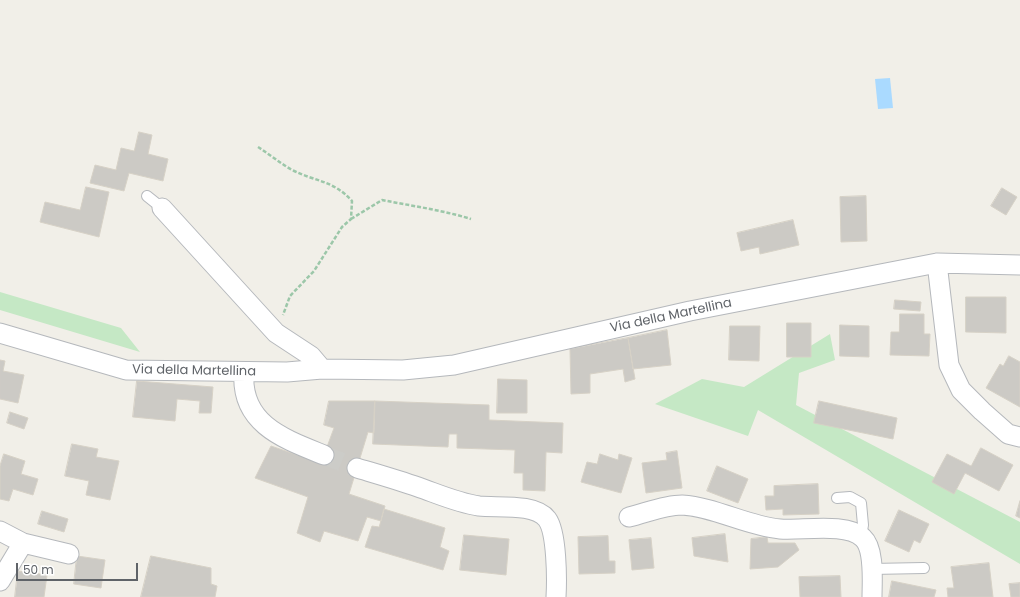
<!DOCTYPE html>
<style>
body{margin:0}
#map{position:relative;width:1020px;height:597px;overflow:hidden;background:#f1efe8;font-family:Poppins,sans-serif}
canvas{display:block}
.scale{position:absolute;left:16px;top:563px;width:122px;height:18px;box-sizing:border-box;border:2px solid #5f6368;border-top:0;padding-left:5px;font-size:12px;line-height:14px;white-space:nowrap;color:#5f6368;-webkit-text-stroke:3px #fff;paint-order:stroke}
</style>
<div id="map">
<canvas width="1020" height="597"></canvas>
<div class="scale">50 m</div>
</div>
<script>
const ctx = document.querySelector('canvas').getContext('2d');
ctx.lineJoin = 'round';
function paint(path, color) {
  ctx.fillStyle = color;
  ctx.fill(path, 'evenodd');
}
function strokePath(path, color, width, dash) {
  ctx.strokeStyle = color;
  ctx.lineWidth = width;
  ctx.lineCap = dash ? 'butt' : 'round';
  ctx.setLineDash(dash || []);
  ctx.stroke(path);
}
function label(font, color, halo, rows, align = 'center') {
  ctx.font = font + ' Poppins,sans-serif';
  ctx.lineWidth = 4;
  ctx.setLineDash([]);
  ctx.textBaseline = 'middle';
  ctx.strokeStyle = halo;
  ctx.fillStyle = color;
  for (const [text, x, y, turn = 0] of rows) {
    ctx.save();
    ctx.translate(x, y);
    ctx.rotate((+turn || 0) * Math.PI / 180);
    ctx.textAlign = isNaN(turn) ? turn : align;
    if (halo) ctx.strokeText(text, 0, 0);
    ctx.fillText(text, 0, 0);
    ctx.restore();
  }
}
const green = new Path2D(`
 M0,292L121,328L140,352L0,310Z
 M830,334L835,360L799,373L796,405L1020,522V564L758,410L748,436L655,404L702,379L744,387Z`);
const water = new Path2D(`
 M890,78L893,108L878,109L875,79Z`);
const building = new Path2D(`
 M139,132L152,135L148,154L168,159L163,181L129,173L124,191L90,183L95,165L116,170L121,148L134,151Z
 M86,187L109,192L99,237L40,222L45,202L80,210Z
 M1002,188L1017,197L1006,215L991,206Z
 M866,196L867,241L841,242L840,197Z
 M793,220L799,245L760,254L759,247L741,251L737,233Z
 M966,297H1006V333L966,332Z
 M895,300L921,302L920,311L894,309Z
 M900,314H924V334H930L929,356L890,355L891,332H899Z
 M787,323H811V357H787Z
 M840,325L869,326V357L840,356Z
 M730,326H760L759,361L729,360Z
 M667,330L671,365L633,369L628,338Z
 M628,338L635,379L625,382L623,369L590,374V393L571,394L570,349Z
 M1009,356L1020,362V407L986,388L1000,364L1003,366Z
 M0,360L5,361L3,371L24,375L18,403L0,399Z
 M498,379L527,380V413H497Z
 M137,381L213,387L211,413H199L200,401L177,399L175,421L133,417Z
 M329,401H375L374,433L368,432L349,494L385,506L381,521L367,517L358,541L324,531L320,542L297,533L308,497L255,478L271,446L321,463L334,428L324,425Z
 M375,401L489,405V420L563,423L562,453L546,452L545,491L523,490V473H514L515,450L457,448V434H449L448,447L373,444Z
 M819,401L897,418L893,439L814,423Z
 M10,412L28,418L24,429L7,423Z
 M72,444L98,449L96,457L119,461L110,500L86,495L89,481L65,476Z
 M981,448L1013,465L999,491L965,473L954,494L932,482L947,454L971,466Z
 M677,451L682,488L646,493L642,463L667,460L666,453Z
 M4,454L25,461L21,474L38,479L33,495L13,489L9,501L0,499V466Z
 M600,454L618,460L619,454L632,458L621,493L581,482L587,462L597,464Z
 M717,466L748,479L738,503L707,491Z
 M818,484L819,514L783,515V509L766,510L765,496H774V486Z
 M1020,501V518L1016,516Z
 M384,509L445,528L440,547L449,551L443,570L365,547L372,526L379,527Z
 M899,510L929,524L920,543L914,540L909,552L885,541Z
 M42,511L68,519L64,532L38,524Z
 M725,534L728,562L694,556L692,538Z
 M464,535L509,539L506,575L460,570Z
 M608,536L609,561H615V573L579,574L578,537Z
 M767,537L768,543H795L799,550L778,567L750,569L751,539Z
 M651,538L654,568L632,570L629,540Z
 M77,556L105,560L101,588L74,584Z
 M151,556L211,568V584L217,586L215,597H141Z
 M989,563L993,597H948L947,588H954L951,567Z
 M18,571L47,575L44,597H15Z
 M840,576L841,597H800L799,577Z
 M892,581L936,590L934,597H889Z
 M1020,583V597H1011L1009,584Z`);
const streetTunnel = new Path2D(`
 M324,455L357,468`);
const path = new Path2D(`
 M258,147C269,154 280,163 292,170C316,182 333,180 352,201L351,219L342,227L314,271L290,296L283,315
 M351,219L382,200C412,206 442,210 471,219`);
const lane = new Path2D(`
 M147,196L162,208
 M837,498L850,497L861,503L863,525L861,536
 M871,569L924,568`);
const street = new Path2D(`
 M162,208L276,333L311,356L322,369
 M937,263L949,365L961,390L982,411L1008,434L1020,437
 M0,333L126,370L287,372L322,369L403,370L454,365L690,311L937,263L1020,265
 M244,372C240,424 284,439 324,455
 M357,468C377,474 398,480 418,487C438,494 458,503 479,506C498,508 535,503 547,519C557,532 557,580 556,597
 M629,517C646,513 664,505 682,505C715,507 747,526 780,529C801,531 847,522 863,538C875,549 872,582 872,597
 M0,531L23,543L0,581
 M23,543L69,554`);
const streetNames = [
 ["Via della Martellina",671,316,-12],
 ["Via della Martellina",194,371,1]
];
paint(green, '#c5e8c5');
paint(water, '#aadaff');
paint(building, '#cccac5');
strokePath(building, '#d6d1c6', 1);
strokePath(streetTunnel, '#ccccc8', 19, [19, 10]);
strokePath(lane, '#b5b8bc', 12);
strokePath(street, '#b5b8bc', 21);
strokePath(path, '#9cc7a9', 2.5, [4, 2]);
strokePath(lane, '#fff', 10);
strokePath(street, '#fff', 19);
label('13px', '#5f6368', '#fff', streetNames);
</script>
